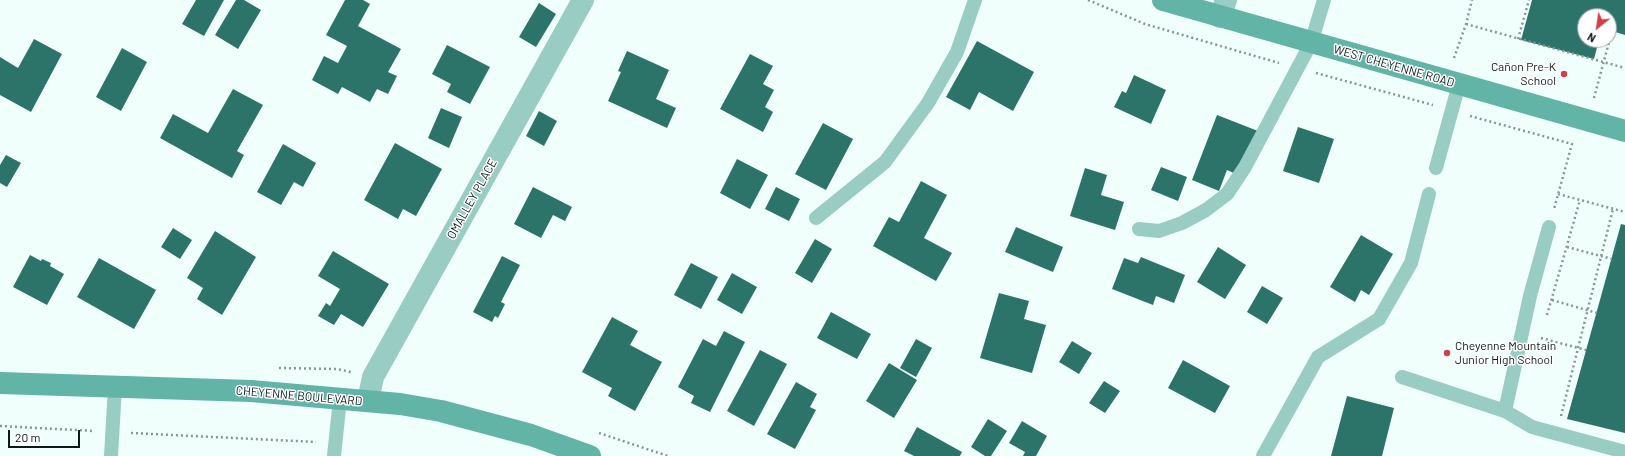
<!DOCTYPE html>
<meta charset="utf-8">
<style>
body{margin:0}
#map{position:relative;width:1625px;height:456px;overflow:hidden;background:#f0fffb;font-family:Barlow,sans-serif}
canvas{display:block}
.north{position:absolute;left:1577px;top:8px;width:40px;height:40px;box-sizing:border-box;background:#fff;border:1px solid #9ea3a2;border-radius:50%;rotate:210deg;font-size:11px;font-weight:700;line-height:16px;text-align:center;color:#0c1917}
.north::after{content:'';display:block;margin:auto;width:14px;height:18px;background:#cf4047;clip-path:polygon(50% 0,100% 100%,50% 72%,0 100%)}
.scale{position:absolute;left:8px;top:430px;width:72px;height:18px;box-sizing:border-box;border:2px solid #0c1917;border-top:0;padding-left:5px;font-size:12px;line-height:14px;white-space:nowrap;color:#0c1917;-webkit-text-stroke:3px #fff;paint-order:stroke}
</style>
<div id="map">
<canvas width="1625" height="456"></canvas>
<div class="north">N</div>
<div class="scale">20 m</div>
</div>
<script>
const ctx = document.querySelector('canvas').getContext('2d');
ctx.lineJoin = 'round';
function paint(path, color) {
  ctx.fillStyle = color;
  ctx.fill(path, 'evenodd');
}
function strokePath(path, color, width, dash) {
  ctx.strokeStyle = color;
  ctx.lineWidth = width;
  ctx.lineCap = dash ? 'butt' : 'round';
  ctx.setLineDash(dash || []);
  ctx.stroke(path);
}
function label(font, color, halo, rows, align = 'center') {
  ctx.font = font + ' Barlow,sans-serif';
  ctx.lineWidth = 3;
  ctx.setLineDash([]);
  ctx.textBaseline = 'middle';
  ctx.strokeStyle = halo;
  ctx.fillStyle = color;
  for (const [text, x, y, turn = 0] of rows) {
    ctx.save();
    ctx.translate(x, y);
    ctx.rotate((+turn || 0) * Math.PI / 180);
    ctx.textAlign = isNaN(turn) ? turn : align;
    if (halo) ctx.strokeText(text, 0, 0);
    ctx.fillText(text, 0, 0);
    ctx.restore();
  }
}
const building = new Path2D(`
 M196,0H224L204,36L182,24Z
 M236,0H244L261,10L238,49L215,35Z
 M345,0H363L370,4L358,26L401,49L388,72L397,76L388,94L377,89L370,102L342,87L338,94L312,80L324,56L338,63L347,46L326,35Z
 M1532,0H1625V35L1609,30V16H1585V40H1599L1594,59L1521,40Z
 M539,3L556,14L536,47L519,37Z
 M34,39L62,54L31,112L0,95V57L18,68Z
 M977,41L1034,72L1013,111L979,92L970,110L946,97Z
 M447,45L490,67L470,104L447,92L451,84L432,74Z
 M122,48L147,62L121,111L96,97Z
 M627,51L669,70L656,99L676,108L667,128L608,101L621,72L618,71Z
 M750,54L773,66L763,84L774,90L765,107L773,112L763,132L720,109Z
 M1134,75L1166,90L1151,124L1114,107L1122,91L1126,93Z
 M233,89L263,105L237,151L244,155L232,178L160,138L173,114L208,133Z
 M441,108L462,117L449,148L428,138Z
 M539,111L557,121L544,146L526,136Z
 M1217,115L1258,131L1240,176L1227,170L1219,191L1192,180Z
 M823,123L853,139L826,190L795,174Z
 M1298,127L1334,139L1319,183L1283,171Z
 M395,143L442,169L416,216L403,209L398,219L364,200Z
 M283,144L316,163L303,187L294,182L281,205L257,192Z
 M6,155L21,163L7,187L0,183V165Z
 M737,159L768,175L750,209L720,193Z
 M1161,167L1187,177L1178,201L1151,190Z
 M1085,168L1107,175L1101,195L1124,202L1115,230L1070,216Z
 M921,181L947,195L924,238L952,253L936,281L873,246L889,217L899,222Z
 M533,187L572,207L565,221L553,215L541,238L514,224Z
 M776,187L800,199L789,221L765,209Z
 M1621,224L1625,225V433L1567,419Z
 M1016,227L1063,247L1053,272L1005,252Z
 M173,228L192,240L180,259L161,247Z
 M215,231L256,257L222,315L197,299L203,288L187,278Z
 M1361,235L1393,254L1369,295L1361,290L1355,302L1330,287Z
 M815,239L832,249L812,283L795,273Z
 M1218,247L1246,265L1225,299L1197,282Z
 M333,251L389,284L363,327L341,314L334,325L318,316L326,303L330,306L340,289L318,276Z
 M30,255L41,261L42,259L51,263L50,266L64,274L47,305L13,287Z
 M502,256L520,265L501,302L505,304L498,318L495,316L492,322L473,312Z
 M1141,257L1185,275L1174,303L1156,296L1153,305L1112,289L1124,258L1138,263Z
 M99,258L156,290L134,329L77,297Z
 M691,263L718,277L701,309L674,295Z
 M732,273L757,287L742,314L717,300Z
 M1262,286L1283,298L1267,324L1247,312Z
 M999,293L1029,301L1024,319L1046,325L1032,373L980,358Z
 M831,312L871,334L857,359L817,338Z
 M612,317L638,331L630,345L662,362L635,411L608,396L612,388L582,372Z
 M724,331L745,342L710,412L691,403L694,396L678,387L703,339L716,346Z
 M916,339L932,348L916,377L900,368Z
 M1072,341L1092,353L1079,374L1059,362Z
 M760,350L787,364L754,426L727,411Z
 M1183,360L1230,386L1215,413L1168,388Z
 M889,363L917,380L894,418L866,401Z
 M1104,381L1120,391L1105,413L1089,403Z
 M796,382L817,394L810,407L816,410L795,449L767,434Z
 M1347,396L1394,408L1382,456H1331Z
 M988,419L1007,431L991,456H985L971,447Z
 M1022,421L1047,436L1036,456H1023L1025,452L1009,443Z
 M917,427L962,452L960,456H914L904,451Z`);
const path = new Path2D(`
 M1088,0L1145,24L1279,63
 M1466,24L1625,68
 M1518,39L1529,0
 M1454,58L1466,24L1472,0
 M1316,73L1433,105
 M1594,98L1612,31
 M1470,116L1572,144L1554,209
 M1558,194L1625,212
 M1567,247L1612,259
 M1552,300L1597,313
 M1547,315L1580,200
 M1541,338L1586,350
 M279,368L337,369L351,372
 M1561,416L1613,209
 M0,426L94,431
 M131,433L316,442
 M599,433L668,456`);
const lane = new Path2D(`
 M1436,168L1459,84
 M816,218L885,162L928,103L957,52L975,0
 M1139,229L1159,231L1182,223L1206,210L1227,194L1245,167L1311,43L1324,0
 M1402,377L1505,411L1532,427L1625,452
 M1505,411L1530,296L1549,227
 M111,456L115,387
 M334,456L340,399
 M1263,456L1318,357L1379,319L1411,263L1429,194`);
const street = new Path2D(`
 M1220,17L1226,0
 M368,401L373,377L583,0`);
const secondary = new Path2D(`
 M1163,0L1625,131
 M0,383L251,391L400,404L441,411L531,435L590,456`);
const markers = [
 [1564,74,4,"#cf4047"],
 [1447,353,4,"#cf4047"]
];
const streetNames = [
 ["WEST CHEYENNE ROAD",1394,66,16],
 ["OMALLEY PLACE",472,199,-61],
 ["CHEYENNE BOULEVARD",299,396,5]
];
const poiNames = [
 ["Cañon Pre-K",1556,67],
 ["School",1556,81],
 ["Cheyenne Mountain",1455,346,"left"],
 ["Junior High School",1455,360,"left"]
];
paint(building, '#2c7469');
strokePath(path, '#889693', 2.5, [2, 3]);
strokePath(lane, '#99ccc2', 14);
strokePath(street, '#99ccc2', 22);
strokePath(secondary, '#62b4a6', 22);
for (const [x, y, r, color] of markers) {
  const dot = new Path2D();
  dot.arc(x, y, r, 0, 2 * Math.PI);
  ctx.fillStyle = color;
  ctx.fill(dot);
  strokePath(dot, '#fff', 1.5);
}
label('12px', '#0c1917', '#fff', streetNames);
label('12px', '#0c1917', '#fff', poiNames, 'right');
</script>
